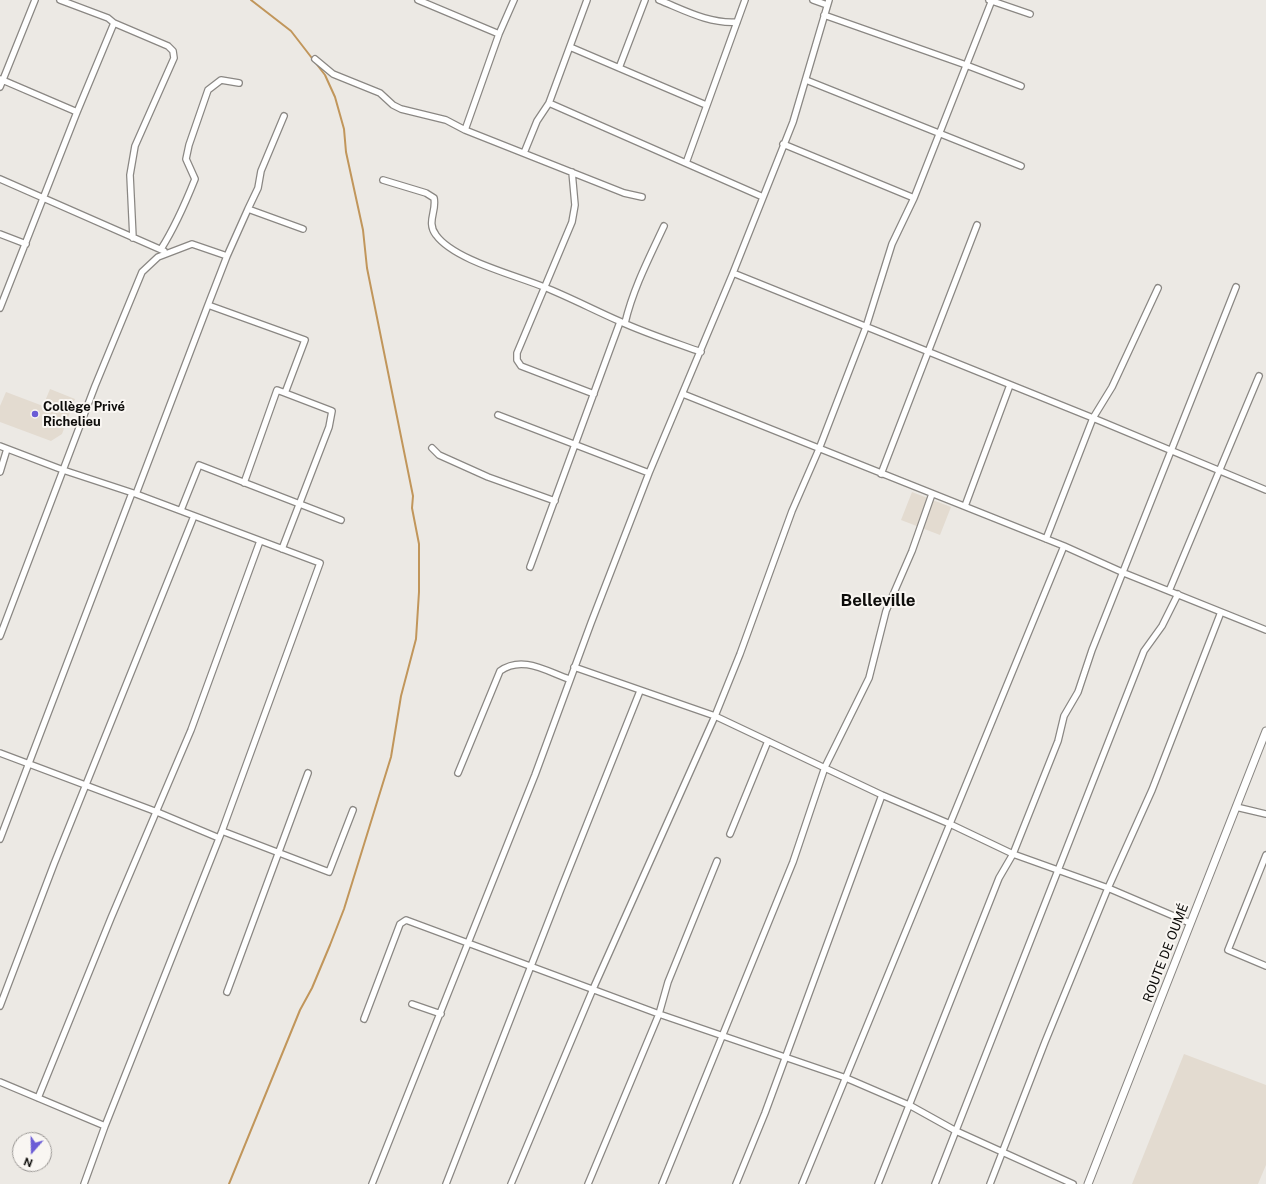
<!DOCTYPE html>
<meta charset="utf-8">
<style>
body{margin:0}
#map{position:relative;width:1266px;height:1184px;overflow:hidden;background:#ece9e4;font-family:"Public Sans",sans-serif}
canvas{display:block}
.north{position:absolute;left:12px;top:1132px;width:40px;height:40px;box-sizing:border-box;background:#f9f6f2;border:1px solid #9b9895;border-radius:50%;rotate:200deg;font-size:11px;font-weight:700;line-height:16px;text-align:center;color:#0d0c0a}
.north::after{content:'';display:block;margin:auto;width:14px;height:18px;background:#6b5cd6;clip-path:polygon(50% 0,100% 100%,50% 72%,0 100%)}
</style>
<div id="map">
<canvas width="1266" height="1184"></canvas>
<div class="north">N</div>
</div>
<script>
const ctx = document.querySelector('canvas').getContext('2d');
ctx.lineJoin = 'round';
function paint(path, color) {
  ctx.fillStyle = color;
  ctx.fill(path, 'evenodd');
}
function strokePath(path, color, width, dash) {
  ctx.strokeStyle = color;
  ctx.lineWidth = width;
  ctx.lineCap = dash ? 'butt' : 'round';
  ctx.setLineDash(dash || []);
  ctx.stroke(path);
}
function label(font, color, halo, rows, align = 'center') {
  ctx.font = font + ' "Public Sans",sans-serif';
  ctx.lineWidth = 4;
  ctx.setLineDash([]);
  ctx.textBaseline = 'middle';
  ctx.strokeStyle = halo;
  ctx.fillStyle = color;
  for (const [text, x, y, turn = 0] of rows) {
    ctx.save();
    ctx.translate(x, y);
    ctx.rotate((+turn || 0) * Math.PI / 180);
    ctx.textAlign = isNaN(turn) ? turn : align;
    if (halo) ctx.strokeText(text, 0, 0);
    ctx.fillText(text, 0, 0);
    ctx.restore();
  }
}
const built = new Path2D(`
 M50,389L75,399L62,434L51,441L0,422V406L6,392L43,406Z
 M912,492L951,507L940,535L901,520Z
 M1184,1054L1266,1085V1165L1258,1184H1132Z`);
const stream = new Path2D(`
 M229,1184L300,1010L312,988L330,945L344,909L391,757L401,696L416,639L419,592V544L412,508L413,496L367,268L363,230L346,152L344,129L335,97L325,75L291,31L251,0`);
const minor = new Path2D(`
 M418,0L499,34
 M587,0L549,103L763,197
 M659,0C684,10 709,24 737,22
 M813,0L827,5
 M989,0L1030,14
 M824,15L966,65L1021,86
 M114,23L168,46L173,51L174,58L135,146L130,175L133,238
 M570,47L706,105
 M315,59L333,74L380,93L393,105L401,109L446,120L465,130L624,193L642,197
 M619,68L645,0
 M0,79L77,112
 M806,80L1021,166
 M0,87L35,0
 M465,130L499,34L514,0
 M783,144L914,198
 M524,153L537,121L549,103
 M686,163L745,0
 M572,172L575,205L572,222L517,353V360L521,366L594,394
 M0,179L164,251
 M383,180L426,193L434,198C437,211 426,222 436,235C454,260 515,275 544,287C569,297 594,310 619,321C645,333 673,342 701,352
 M248,209L258,188L261,171L284,116
 M0,234L26,244
 M161,249C175,227 185,204 195,179L186,159L189,145L208,90L221,80L239,83
 M733,273L1093,418L1266,490
 M0,308L77,112L114,23L108,18L60,0
 M625,323C633,289 649,258 664,226
 M683,394L1064,546L1124,573L1266,630
 M498,415L649,473
 M0,446L63,470L136,494L320,563L222,831L105,1126L84,1184
 M432,448L439,455L488,477L555,501
 M0,472L7,449
 M881,474L977,225
 M244,483L277,390L285,393L305,340L208,305L227,256L248,209L303,229
 M136,494L208,305
 M965,506L1010,385
 M181,510L199,465L341,520
 M1046,539L1093,418L1112,387L1158,288
 M282,549L329,427L332,411L285,393
 M530,567L620,322
 M1169,591L1259,376
 M0,636L95,386L142,272L158,257L192,244L227,256
 M574,667L715,716L882,795L950,824L1013,854L1108,888L1190,923
 M0,753L157,812L219,838
 M458,773L500,671C522,655 546,671 569,679
 M1236,807L1266,814
 M222,831L329,872L353,810
 M730,834L768,741
 M0,839L132,493
 M1266,855L1228,950L1266,966
 M227,992L308,773
 M412,1004L441,1014
 M0,1006L54,864L194,516
 M364,1019L400,924L406,920L659,1014L846,1078L911,1106L956,1131L1073,1184
 M0,1082L105,1126
 M38,1098L111,918L191,730L260,541
 M372,1184L535,775L591,623L649,473L733,273L793,122L829,0
 M446,1184L561,889L640,691
 M511,1184L593,989L715,716L740,654L792,511L819,449L866,327L892,244L914,198L992,0
 M588,1184L659,1014L668,982L717,861
 M662,1184L793,862L825,767L869,678L886,611L912,551L932,494
 M736,1184L765,1113L882,795
 M802,1184L1064,546
 M878,1184L999,878L1013,854L1058,741L1064,716L1078,692L1092,650L1236,287
 M935,1184L1144,651L1162,626L1178,594
 M990,1184L1045,1042L1108,888L1152,790L1221,612`);
const tertiary = new Path2D(`
 M1088,1184L1266,731`);
const markers = [
 [35,414,4,"#6b5cd6"]
];
const poiNames = [
 ["Collège Privé",43,407],
 ["Richelieu",43,422]
];
const streetNames = [
 ["ROUTE DE OUMÉ",1166,953,-69]
];
const districtNames = [
 ["Belleville",878,601]
];
paint(built, '#e3dbd0');
strokePath(stream, '#c1965b', 2);
strokePath(minor, '#8a8783', 8);
strokePath(tertiary, '#8a8783', 9);
strokePath(minor, '#fff', 5.5);
strokePath(tertiary, '#fff', 7);
for (const [x, y, r, color] of markers) {
  const dot = new Path2D();
  dot.arc(x, y, r, 0, 2 * Math.PI);
  ctx.fillStyle = color;
  ctx.fill(dot);
  strokePath(dot, '#f9f6f2', 1.5);
}
label('bold 13px', '#0d0c0a', '#f9f6f2', poiNames, 'left');
label('13px', '#0d0c0a', '#f9f6f2', streetNames);
label('bold 17px', '#0d0c0a', '#f9f6f2', districtNames);
</script>
